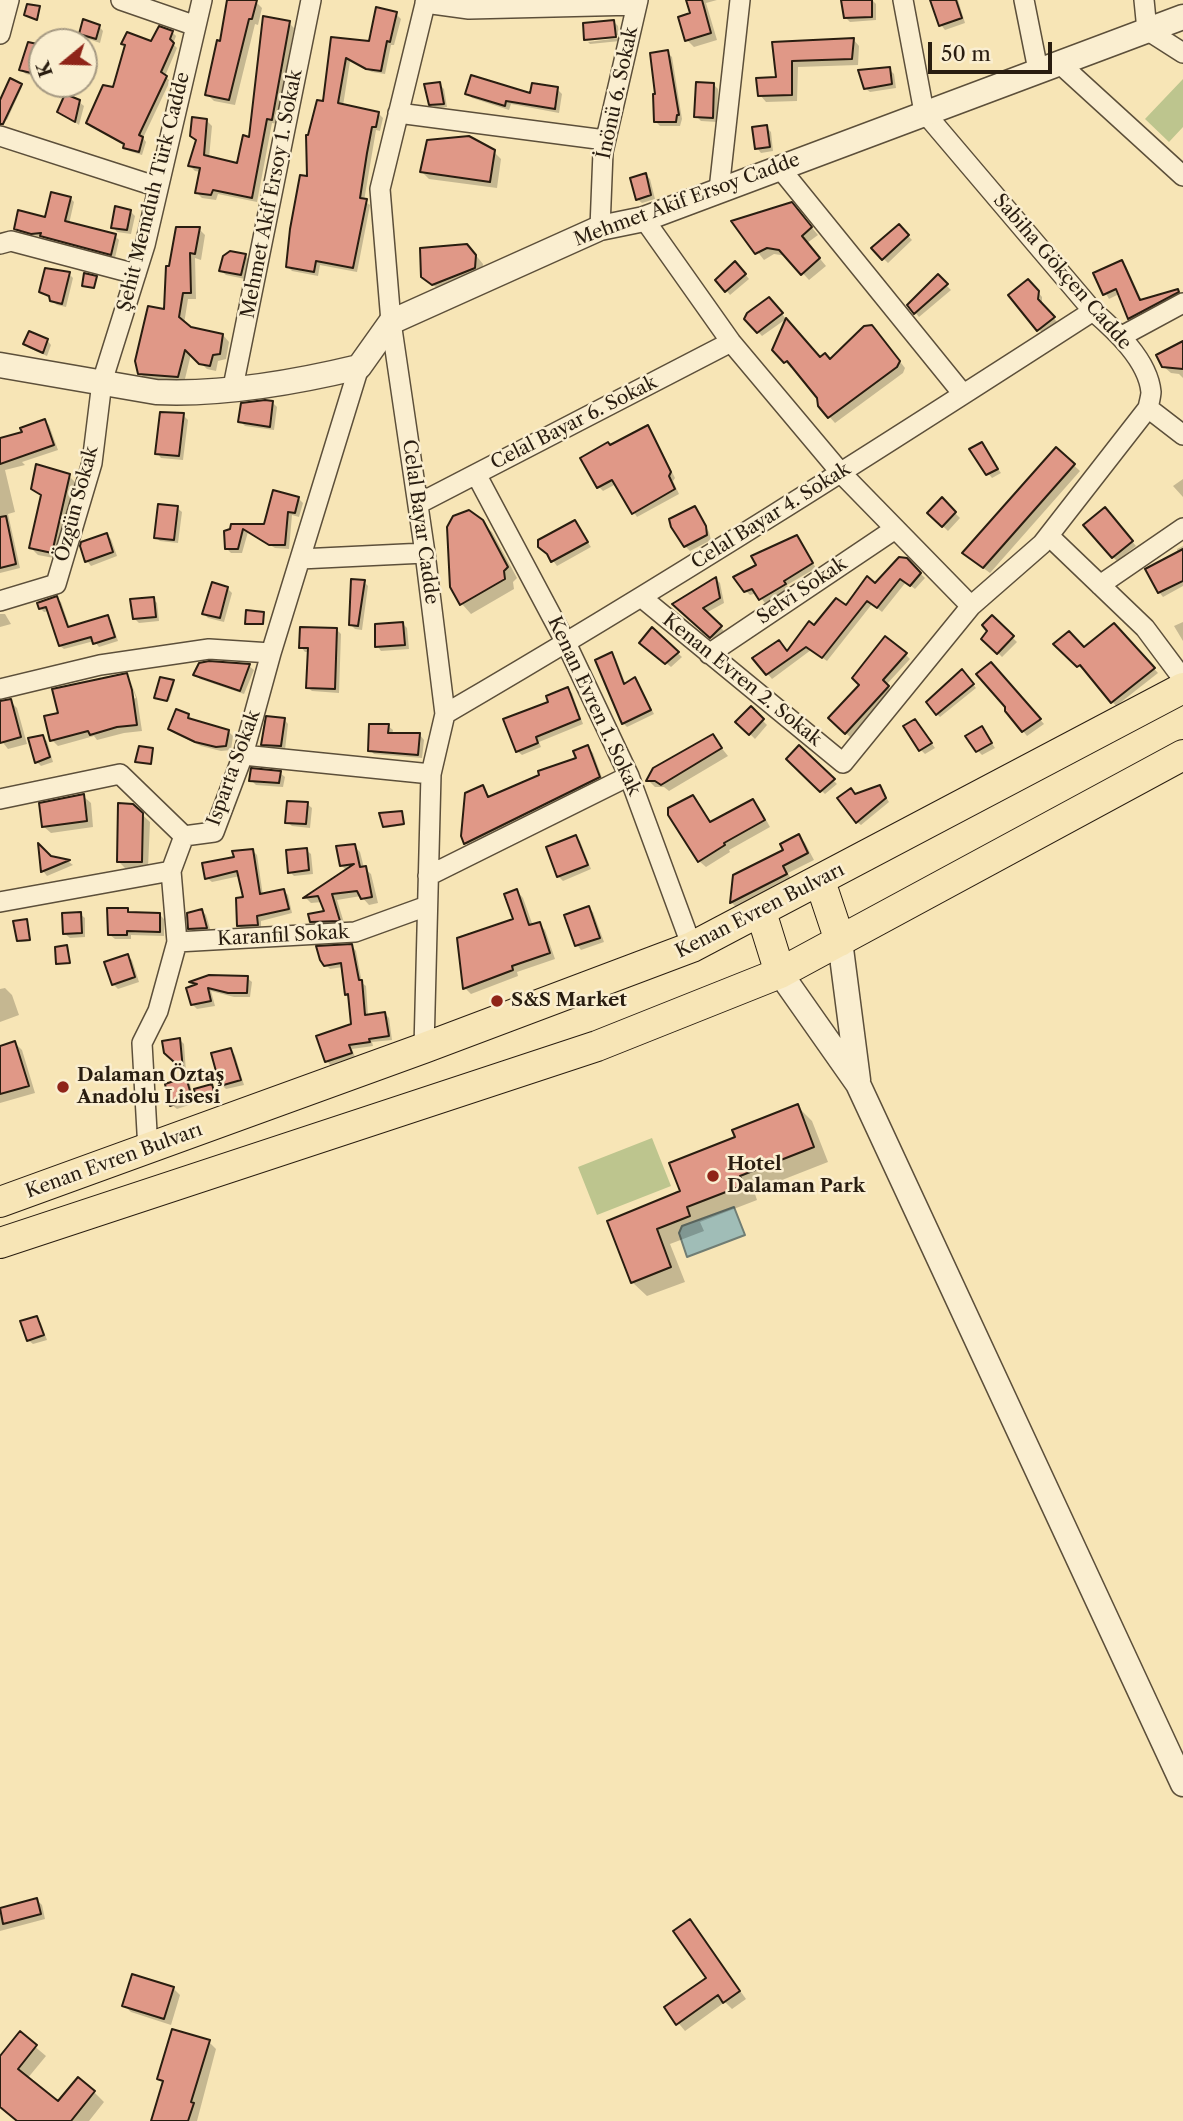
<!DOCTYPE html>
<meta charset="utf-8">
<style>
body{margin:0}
#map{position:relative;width:1183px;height:2121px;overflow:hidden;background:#f7e5b6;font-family:"Libre Caslon Text",serif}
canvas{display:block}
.north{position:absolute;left:28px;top:28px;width:70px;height:70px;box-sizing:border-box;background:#faeed0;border:2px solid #a69a83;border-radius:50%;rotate:251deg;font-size:19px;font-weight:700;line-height:28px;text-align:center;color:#291d10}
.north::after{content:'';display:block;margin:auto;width:24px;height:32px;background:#8f2418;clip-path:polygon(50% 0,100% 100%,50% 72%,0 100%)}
.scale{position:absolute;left:928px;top:42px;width:124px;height:32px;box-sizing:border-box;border:4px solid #291d10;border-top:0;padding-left:9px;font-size:21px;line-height:24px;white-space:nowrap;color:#291d10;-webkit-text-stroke:5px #faeed0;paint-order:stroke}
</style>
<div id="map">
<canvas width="1183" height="2121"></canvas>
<div class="north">K</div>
<div class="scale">50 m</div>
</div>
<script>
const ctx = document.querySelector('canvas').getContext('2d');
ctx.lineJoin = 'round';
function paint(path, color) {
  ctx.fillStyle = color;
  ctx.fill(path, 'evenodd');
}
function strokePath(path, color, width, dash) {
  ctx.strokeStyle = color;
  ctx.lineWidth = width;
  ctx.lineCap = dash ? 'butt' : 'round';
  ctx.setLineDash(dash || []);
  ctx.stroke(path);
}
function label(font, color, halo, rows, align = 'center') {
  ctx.font = font + ' "Libre Caslon Text",serif';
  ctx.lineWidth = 5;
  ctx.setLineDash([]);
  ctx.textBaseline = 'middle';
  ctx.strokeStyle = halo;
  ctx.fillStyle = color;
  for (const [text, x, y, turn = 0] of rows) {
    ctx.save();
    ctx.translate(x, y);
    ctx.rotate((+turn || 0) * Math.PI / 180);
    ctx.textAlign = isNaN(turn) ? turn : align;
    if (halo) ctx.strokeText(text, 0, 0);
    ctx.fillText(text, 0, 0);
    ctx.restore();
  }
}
const green = new Path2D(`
 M1183,79V127L1169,142L1145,119Z
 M652,1138L671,1186L597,1215L578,1167Z`);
const water = new Path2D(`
 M734,1207L745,1235L687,1257L679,1233L682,1226Z`);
const shadow = new Path2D(`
 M229,0L256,2L262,8L258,25L255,24L235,105L214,101L207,94L222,43Z
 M687,0H717L706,3L717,40L694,47L687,40L692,15Z
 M872,0L876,4V20L850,22L845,17Z
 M932,0H958L965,23L945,30L941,25Z
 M396,14L401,19L394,45H391L385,74L372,72L350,61L343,106L378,113L383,118L380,131L376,130L364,201L370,205L357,272L320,265L318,276L292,271L288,267L324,103L333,39L370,43Z
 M614,22L618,26L619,35L588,38V41L586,39L585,24Z
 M289,23L294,28L277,124L272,123L257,202L218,194L216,200L202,198L197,193L201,172L195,171L190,166L197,141L192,136L206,120L212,126L209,158L238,165L251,139Z
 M99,26L103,31L100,43L86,38L81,33Z
 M172,32L176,36L173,44L177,48L165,76L170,81L143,138L146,142L142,155L129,151L126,145L88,123L114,90L127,47L123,44L152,43Z
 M619,38L620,41L590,44L588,42Z
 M853,39L859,46L858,65L798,67L797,101L766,102L760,95L778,79L774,43Z
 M29,44L42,47V78L26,74L21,70Z
 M667,52L672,57L682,119L680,126H660L656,122Z
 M889,69L894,74L896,88L870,92L865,88Z
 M439,84L444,89L447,107L436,108L431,104Z
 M21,85L22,87L7,120L0,116V104Z
 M714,85L718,89L717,122L701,121L696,116Z
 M557,89L562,94L559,113L511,104L509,110L472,98L467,93L532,95Z
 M79,102L84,106L79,125L59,111Z
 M766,127L771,132L773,151L761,153L757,148Z
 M494,152L501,159L497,188L429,179L422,172Z
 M646,175L650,179L655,199L642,203L637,199Z
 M70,198L74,202L69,224L115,236L119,240L115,258L46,240L44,237L20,233L16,229L46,219Z
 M130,211L135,216L131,234L117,232L113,227Z
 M798,211L818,235L807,243L826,266L809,280L787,256L774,254L764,260L734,222Z
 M899,226L912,240L888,263L874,249Z
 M199,229L205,235L201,260L195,258L196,299H188L184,324L190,329L223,335L229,342L226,359L218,361L216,371L207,369L191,354L184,383L146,379L140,373Z
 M474,253L483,264L482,275L441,291L422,277Z
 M245,255L249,260L245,279L226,275L221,271Z
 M1121,262L1126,266L1142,301L1178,291L1183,296L1134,322L1130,318L1119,294L1109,299L1095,274Z
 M740,268L749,279L730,295L726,290Z
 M69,274L73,278L66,307L57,305L41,291Z
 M938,277L951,290L919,317L915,312Z
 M1033,286L1042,297V305L1058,323L1043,334L1039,329Z
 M774,303L786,319L762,336L746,319Z
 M878,333L905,368L903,373L835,423L819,405V398L793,366L791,368L774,349L830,361Z
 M47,340L51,345L47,356L29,348L25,344Z
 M1183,343V378L1179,374L1171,373L1163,366Z
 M273,403L277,407L274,430L245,426L240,421Z
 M183,415L188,420L183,460L161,458L157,453Z
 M45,421L49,425L58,450L22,462L25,465L5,470L15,512L8,514L20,568L0,573V440L24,433Z
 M647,427L652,432L675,478L673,481L679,494L637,517L616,484L603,491L599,487L611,447Z
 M982,445L1001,473L992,478L988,473Z
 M1056,449L1080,471L990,573L971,559Z
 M69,476L76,483L59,559L38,555L31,548L43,497L33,488Z
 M1183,479V497L1173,486Z
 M298,498L303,503L299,517L292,515L289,549L275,548L248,532L242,553H231L227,549L231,530L265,526Z
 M942,500L960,518L948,531L929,513Z
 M177,508L182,512L178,543L160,541L155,537Z
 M695,508L709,532L711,540L690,551L685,546Z
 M1109,514L1136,546L1117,561L1113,557Z
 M481,522L492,532L517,578L513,582L514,589L471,614L462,604L452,586Z
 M574,522L591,547L557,566L549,555Z
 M107,535L111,539L117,556L91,566L87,561Z
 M796,537L816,568L787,585L789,589L765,603L757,593L750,595L746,591L758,565Z
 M1183,546V586L1163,597L1159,592L1178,553L1177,549Z
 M906,560L925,578L915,589L906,582L882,612L872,604L827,661L811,650L772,679L755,659L788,653L815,628L847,608Z
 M716,579L720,583L724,603L706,613L725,632L716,641L674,604Z
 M364,582L368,586L362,630L355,629L351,625Z
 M227,588L232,593L224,622L208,618L204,614Z
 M57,598L61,602L70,628L107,617L111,620L118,641L99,647L94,641L64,649L60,646L49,611L44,612L40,608Z
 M153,599L157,603L159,621L139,623L134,618Z
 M263,613L264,625L247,624Z
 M0,614H5L11,624L0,627Z
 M992,618L1017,642L1002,657L983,638L989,631Z
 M1183,622V641L1174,626Z
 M403,624L407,628L409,649L381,651L377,646Z
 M1114,625L1158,673L1116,706L1085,669L1083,670L1056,644L1084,649Z
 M336,629L341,634L339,693L312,691L307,687L310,652H305L301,647Z
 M652,630L682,657L671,667L642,643Z
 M612,654L616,659L626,685L635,680L639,684L654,714L627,727L623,723Z
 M905,654L910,659L886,685L892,691L850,737L830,718Z
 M249,666L254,670L244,694L200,679L195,675Z
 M995,669L1044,724L1027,736L1023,731Z
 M126,675L130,680H127L133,699L136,698L130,680L137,698L142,731L124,733L97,740L94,736L58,746L52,740L60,714Z
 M965,675L976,688L940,717L937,714Z
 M173,682L174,684L169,701L158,699L156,697Z
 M568,689L572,693L583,724L539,742L541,747L522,755L517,751L550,703Z
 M10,701L17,708L27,744L8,749L0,739V702Z
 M751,709L767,725L755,739L738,722Z
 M188,715L193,720L228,731L233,736L231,750L221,751L201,746L174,733L170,729Z
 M284,719L288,724L285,750L268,748L263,744Z
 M919,725L935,748L925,754L921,750Z
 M388,726L393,730L392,735H420L424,740L422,758L374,754L370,750Z
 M982,728L995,748L982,755L978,751Z
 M712,736L728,756L669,791L664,787H655L648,780Z
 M42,737L47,741L53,762L41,766L37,762Z
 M588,747L593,753L604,783L471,849L466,843L462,836L483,787L490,798L578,759Z
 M799,747L837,784L825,794L789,759Z
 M280,773L285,777L283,787L256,785L251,780Z
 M880,787L889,802L861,825L857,822L856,796Z
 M83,796L91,803L93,827L51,833L43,826Z
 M693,797L712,823L753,801L759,807L770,827L729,850L730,852L706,867L699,861Z
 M307,804L312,808L310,828L292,826L287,822Z
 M132,805L150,822L148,868L126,869L118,861Z
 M401,813L404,825L386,828L385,826Z
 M799,836L805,843L814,860L788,873L792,881L738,909L731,902L735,877L786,851Z
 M576,837L580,841L591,869L563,881L558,876Z
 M354,846L360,852L364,868L371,874L378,903L369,905L361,896L337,900L345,926L318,928L312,921L326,912L322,902L311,903L306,898L347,871L341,865Z
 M40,847L50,858L69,862L73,865L47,876L43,871Z
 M252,850L257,855L263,896L284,891L288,895L292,913L261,921V929L243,930L239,926L245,899L240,876L212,882L207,878L236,858Z
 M306,850L311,854L313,874L294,876L290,872Z
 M517,891L523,898L533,926L539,924L545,930L555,959L517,972L518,976L471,994L465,988L515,920Z
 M589,908L593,912L604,942L581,950L577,945Z
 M127,909L131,914L160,915L164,919V936L131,935V939H115L110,935Z
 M202,911L206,915L211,932L194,933L190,928Z
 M80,914L85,918V937L70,938L65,934Z
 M27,921L31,941L21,942L19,940Z
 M352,946L356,951L362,983L366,986L368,1016L385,1014L389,1018L392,1040L372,1042L373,1046L352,1049L355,1057L331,1066L327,1061L318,1037L353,1026L350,998L346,994L343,967L330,969L326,965Z
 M127,956L132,960L139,982L118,989L113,984Z
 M209,977L247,978L252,982L250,997H234L211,991L215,1006L197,1009L192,1004L196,987L192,983Z
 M5,988L12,995L19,1015L0,1022V989Z
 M180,1040L184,1044L186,1072L165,1052Z
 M15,1043L22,1050L35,1093L0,1103V1047Z
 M231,1050L235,1055L244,1085L226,1089L222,1085Z
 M186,1079L190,1084L195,1103L177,1109L172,1105Z
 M797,1106L812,1121L828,1162L754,1191L757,1200L700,1222L704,1231L670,1244L685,1282L647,1296L632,1282L609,1222L683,1192L737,1138Z
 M37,1318L41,1323L47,1340L33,1344L28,1340Z
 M37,1900L42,1905L45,1919L0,1931V1910Z
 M690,1921L746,1999L732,2009L725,2002L685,2031L666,2008L708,1978Z
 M173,1988L180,1995L171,2025L131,2012L124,2005Z
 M20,2034L46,2056L27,2079L58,2104L94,2092L104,2102L89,2121H17L0,2107V2059Z
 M209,2042L216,2049L197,2121H153L164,2083L159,2078Z`);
const building = new Path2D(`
 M227,0H257L252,19H249L229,100L205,95L217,40L220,41Z
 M686,0H702L711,33L685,41L678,17L690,13Z
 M841,0H872V17L844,18Z
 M930,0H956L962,18L939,26Z
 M27,4L40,6L37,20L24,15Z
 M376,7L397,12L390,42L387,41L381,71L366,69L346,58L338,103L379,112L376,127H372L367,153L360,198L367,199L353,268L316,261L314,272L286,267L290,229L300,175L307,176L306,135H308L317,100L323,101L331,37L369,41Z
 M263,16L290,21L272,120L267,119L252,198L213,190L211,195L195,193L200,168L188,166L196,140L190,136L192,117L207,119L204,155L237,163L243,135L249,137Z
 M83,19L100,25L96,39L79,34Z
 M614,20L616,37L584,40L583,23Z
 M159,26L173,31L170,39L174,43L161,72L167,76L139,135L143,137L139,152L123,148L124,144L86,123L103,85L113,87L125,45L121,44L127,32L151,41Z
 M854,38L852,59L792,61V95L758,96L756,78L776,77L772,42Z
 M28,42L42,45L39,75L19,70Z
 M668,50L679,115H677L676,122H654L653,94H655L650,53Z
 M890,67L892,84L864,89L858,70Z
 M471,75L530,93L532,83L558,87L555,109L506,101L505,106L465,94Z
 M10,78L22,84L3,124H0V100Z
 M440,82L444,104L429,105L424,84Z
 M696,82L714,83L713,118L694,117Z
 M65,94L80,100L75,122L57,112Z
 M767,125L770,147L755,149L752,127Z
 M469,136L495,150L490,182L420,172L427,140Z
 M646,173L651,195L636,200L630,178Z
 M51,192L71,197L65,221L116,234L111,255L40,236L41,233L31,234L14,229L18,210L45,217Z
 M792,202L812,227L802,236L820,258L801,275L779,250L767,248L755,254L731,221Z
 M115,206L131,210L127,230L111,228Z
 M899,224L909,235L882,260L871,248Z
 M176,227H200L195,254L190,253L191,293H183L179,317L191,327L223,334L220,354L213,355L210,366L199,364L185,350L178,377L138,374L135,361L148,306L164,309L166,266H169Z
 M467,244L476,255L475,268L432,285L421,277L420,248Z
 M230,251L246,254L241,275L219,271L223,256Z
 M1122,260L1140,300L1178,289L1179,292L1128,319L1116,289L1103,295L1093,273Z
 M735,261L746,274L725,292L715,280Z
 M45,268L70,272L62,304L50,301L49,296L39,292Z
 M84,273L97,276L94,288L82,286Z
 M938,274L948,284L914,314L907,305Z
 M1028,279L1039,291L1038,299L1055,317L1037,331L1008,295Z
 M769,297L783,313L757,333L744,319L747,313Z
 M786,318L820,357L825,353L830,359L864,326L872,325L900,361L897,367L828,418L818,406L817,398L787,361L784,363L772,350Z
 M29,331L48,339L43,353L23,344Z
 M1183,341V369L1162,367L1156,355Z
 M265,400L273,401L270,427L238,422L241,403Z
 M160,412L184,413L179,456L155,454Z
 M45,419L54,445L0,464V438L22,432L20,428Z
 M648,425L671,472L669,476L675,489L632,514L612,480L597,488L580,458L608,442L610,445Z
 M982,442L998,469L986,475L969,449Z
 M1056,447L1075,464L983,568L962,553Z
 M36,464L70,474L52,553L29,548L41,495L31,489Z
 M273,490L299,497L295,513L288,512L285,545H269L243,529L238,549H225L224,531L230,529L231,524H264Z
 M942,497L956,512L942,527L927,513Z
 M158,504L178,506L174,540L154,538Z
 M695,506L706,526L707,535L684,547L671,527L669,519Z
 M1105,507L1133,541L1112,558L1083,525Z
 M469,510L483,520L508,567L504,571L505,579L460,605L450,587L447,527L453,516Z
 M6,516L16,564L0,568V517Z
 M575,520L588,542L551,562L547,554L538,547V540Z
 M107,533L113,552L85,562L80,546L81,542Z
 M797,535L813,563L784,581L786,584L759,600L752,589L744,592L733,577L756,565L751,556Z
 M1183,549V581L1158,593L1145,569Z
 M899,557L907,558L921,573L910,586L900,579L877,608L867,601L822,658L806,647L766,675L752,658L779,640L787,651L809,621L814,625L836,598L846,605L867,576L875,583Z
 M716,577L720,598L703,608L722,626L710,638L672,604Z
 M351,579L365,580L358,626L349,625Z
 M212,582L228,587L220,618L202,614Z
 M57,596L68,627L108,615L115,637L93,644L91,637L59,646L46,607L39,609L37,603Z
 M154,597L156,617L133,619L130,599Z
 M246,610L264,612L263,624H245Z
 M992,615L1014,636L997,654L981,639L987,631L982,625Z
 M403,622L405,645L375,647V624Z
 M1114,623L1155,668L1111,703L1080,665L1077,667L1053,644L1069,631L1084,647Z
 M300,627L337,628L335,689L306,688L308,648H299Z
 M652,627L679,652L665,664L639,643Z
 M885,636L907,653L883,680L889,686L845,734L828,718L859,685L852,678Z
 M612,652L624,684L635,677L651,710L622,724L595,660Z
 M209,661L250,664L240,691L193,675L199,663Z
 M991,662L1041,719L1022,732L1005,711V707L976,674Z
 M962,669L974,684L936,715L926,702Z
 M127,673L132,690L137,725L117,727L90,735L88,731L50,741L44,716L58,713L52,689Z
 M160,677L174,680L167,701L154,698Z
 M568,687L580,719L536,737L538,743L516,752L503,719L548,702L546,696Z
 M11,699L21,737L0,743V701Z
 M751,706L764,719L749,735L735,722Z
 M176,709L189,714L188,718L229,730L226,746L216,747L195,742L168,729Z
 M266,716L285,718L281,746L261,745Z
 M915,719L932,743L919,751L903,726Z
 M369,724H389L388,733H420L418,755L368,751Z
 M982,726L992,743L976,752L965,736Z
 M713,734L722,748L661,785L655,781H646L653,768Z
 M43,735L50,757L35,763L28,738Z
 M588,745L600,777L464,844L461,836L465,793L483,785L488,797L539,775L538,771L576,758L573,751Z
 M799,745L835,779L820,792L786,759Z
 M139,746L153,748L151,764L135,762Z
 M251,768L281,771L279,783L249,781Z
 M880,785L886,798L856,823L837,798L851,788L855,794Z
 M84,794L87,821L42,827L39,803Z
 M693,795L710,822L753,799L765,820L724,843L725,845L698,862L668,815V808Z
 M287,801L308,802L306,824L285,823Z
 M118,803L133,804L143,813L142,862H117Z
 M402,811L404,824L383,827L379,813Z
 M799,834L808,853L783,866L787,874L730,903L733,875L783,850L780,844Z
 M576,835L588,865L557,877L546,847Z
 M38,843L51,856L70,860L41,872Z
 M355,844L360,867L366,866L372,897L361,899L357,891L332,894L340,921L310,922L308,914L324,911L318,896L303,898L354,864L340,866L336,846Z
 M307,848L309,870L288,873L286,850Z
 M253,849L260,894L284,889L289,909L257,916L258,925L237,926L236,898L243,897L237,871L205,879L202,863L234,857L232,851Z
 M517,889L529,925L540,922L550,953L512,966L513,970L463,989L457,938L513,919L504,894Z
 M589,906L600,938L575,946L564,915Z
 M107,908H128V912L160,913V932L127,931V935H108Z
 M202,909L207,928L188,929L187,913Z
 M81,912L82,933L63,934L62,913Z
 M27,919L30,940L17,941L13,921Z
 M352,944L359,980H362L365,1015L385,1012L389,1036L369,1039L370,1042L349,1045L352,1053L325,1062L316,1036L351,1024L348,994L345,995L341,963L324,966L320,960L316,946Z
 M67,945L70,963L56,964L55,947Z
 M128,954L135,977L112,985L104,962Z
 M209,975L248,976L247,993H228L208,988L211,1001L191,1005L186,988L197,984L189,982Z
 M180,1038L183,1070L164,1053L162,1041Z
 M15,1041L29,1086L0,1094V1046Z
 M231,1048L241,1080L220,1086L211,1053Z
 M186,1077L192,1098L170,1106L165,1084Z
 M212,1084L216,1099L198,1104L194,1089Z
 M798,1104L814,1147L740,1176L744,1185L687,1207L690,1216L657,1229L671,1267L631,1283L607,1221L680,1191L669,1163L735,1137L732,1130Z
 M37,1316L44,1335L27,1341L20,1321Z
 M37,1898L41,1914L3,1924L0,1908Z
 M690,1919L740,1991L723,2003L718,1995L676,2025L664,2007L706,1978L673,1931Z
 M132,1974L174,1987L164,2019L122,2006Z
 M172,2029L210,2040L191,2102L194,2103L188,2121H151L163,2081L157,2079Z
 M20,2031L37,2045L18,2069L58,2101L78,2077L95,2091L71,2121H17L0,2107V2056Z`);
const minor = new Path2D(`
 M121,0L196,26
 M903,0L924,112L1093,311C1115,330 1148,360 1151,392C1151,396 1149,403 1148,408L1183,435
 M1024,0L1038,70
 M1144,0L1147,30L1183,53
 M425,3L469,9L637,5
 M0,34L9,0
 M1058,62L1183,176
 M398,113L605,140
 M0,136L158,187
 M779,167L963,394
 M719,190L740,0
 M644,219L731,342L841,473L971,606
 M600,228L603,152L638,0
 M0,244L11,241L136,274
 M1122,336L1183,303
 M233,387L311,0
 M476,474L566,643L629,776L692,947
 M418,504L731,342
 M1049,536L1145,628L1183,679
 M300,559L425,553
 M1100,585L1183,528
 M641,597L843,763L971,606L1042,544L1148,408
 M0,601L56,584L92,463L102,382L145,245L202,0
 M709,654L895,529
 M0,689L100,665L209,649L271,653
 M445,714C665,586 879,449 1093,311
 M243,755L431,774
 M0,799L120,774L184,836
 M428,876L629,776
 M0,902L171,871
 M177,942L355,932L427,906
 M424,1048L431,774L445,714L425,553L391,322L380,189L426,0
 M148,1150L142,1043L158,1011L177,942L171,871L184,836L214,832L243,755L271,653L359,367`);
const tertiary = new Path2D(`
 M0,365L156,392C220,395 297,382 359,367L391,322L600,228L644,219L1183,17
 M840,941L858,1080
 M780,973L858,1084L1183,1784`);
const primary = new Path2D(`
 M820,881L840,941
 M761,912L780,973
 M0,1202L424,1048L692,947L1183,688
 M0,1243L597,1046L780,973L1183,755`);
const markers = [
 [497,1001,7,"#8f2418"],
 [63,1087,7,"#8f2418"],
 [713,1176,7,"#8f2418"]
];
const streetNames = [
 ["İnönü 6. Sokak",618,93,-78],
 ["Şehit Memduh Türk Cadde",154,192,-76],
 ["Mehmet Akif Ersoy 1. Sokak",272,194,-79],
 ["Mehmet Akif Ersoy Cadde",687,200,-20],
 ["Sabiha Gökçen Cadde",1062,272,49],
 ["Celal Bayar 6. Sokak",574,423,-27],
 ["Özgün Sokak",77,504,-75],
 ["Celal Bayar 4. Sokak",771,516,-32],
 ["Celal Bayar Cadde",420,522,82],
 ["Selvi Sokak",802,591,-34],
 ["Kenan Evren 2. Sokak",742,680,39],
 ["Kenan Evren 1. Sokak",594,706,65],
 ["Isparta Sokak",234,768,-70],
 ["Kenan Evren Bulvarı",760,911,-27],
 ["Karanfil Sokak",283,936,-3],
 ["Kenan Evren Bulvarı",114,1161,-20]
];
const poiNames = [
 ["S&S Market",511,1001],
 ["Dalaman Öztaş",77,1076],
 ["Anadolu Lisesi",77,1098],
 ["Hotel",727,1165],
 ["Dalaman Park",727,1187]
];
paint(green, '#bdc58e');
paint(water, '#a0bdb7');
strokePath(water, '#707d74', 2);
paint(shadow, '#0003');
paint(building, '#e09887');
strokePath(building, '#291d10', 2);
strokePath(minor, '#5c4f3a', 22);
strokePath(tertiary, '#5c4f3a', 27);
strokePath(primary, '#291d10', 32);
strokePath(minor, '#faeed0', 19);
strokePath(tertiary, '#faeed0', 24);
strokePath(primary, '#f7e5b6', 30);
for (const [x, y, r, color] of markers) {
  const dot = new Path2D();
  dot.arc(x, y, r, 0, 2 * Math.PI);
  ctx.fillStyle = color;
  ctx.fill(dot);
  strokePath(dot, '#faeed0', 2.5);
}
label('19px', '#291d10', '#faeed0', streetNames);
label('bold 19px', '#291d10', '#faeed0', poiNames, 'left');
</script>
